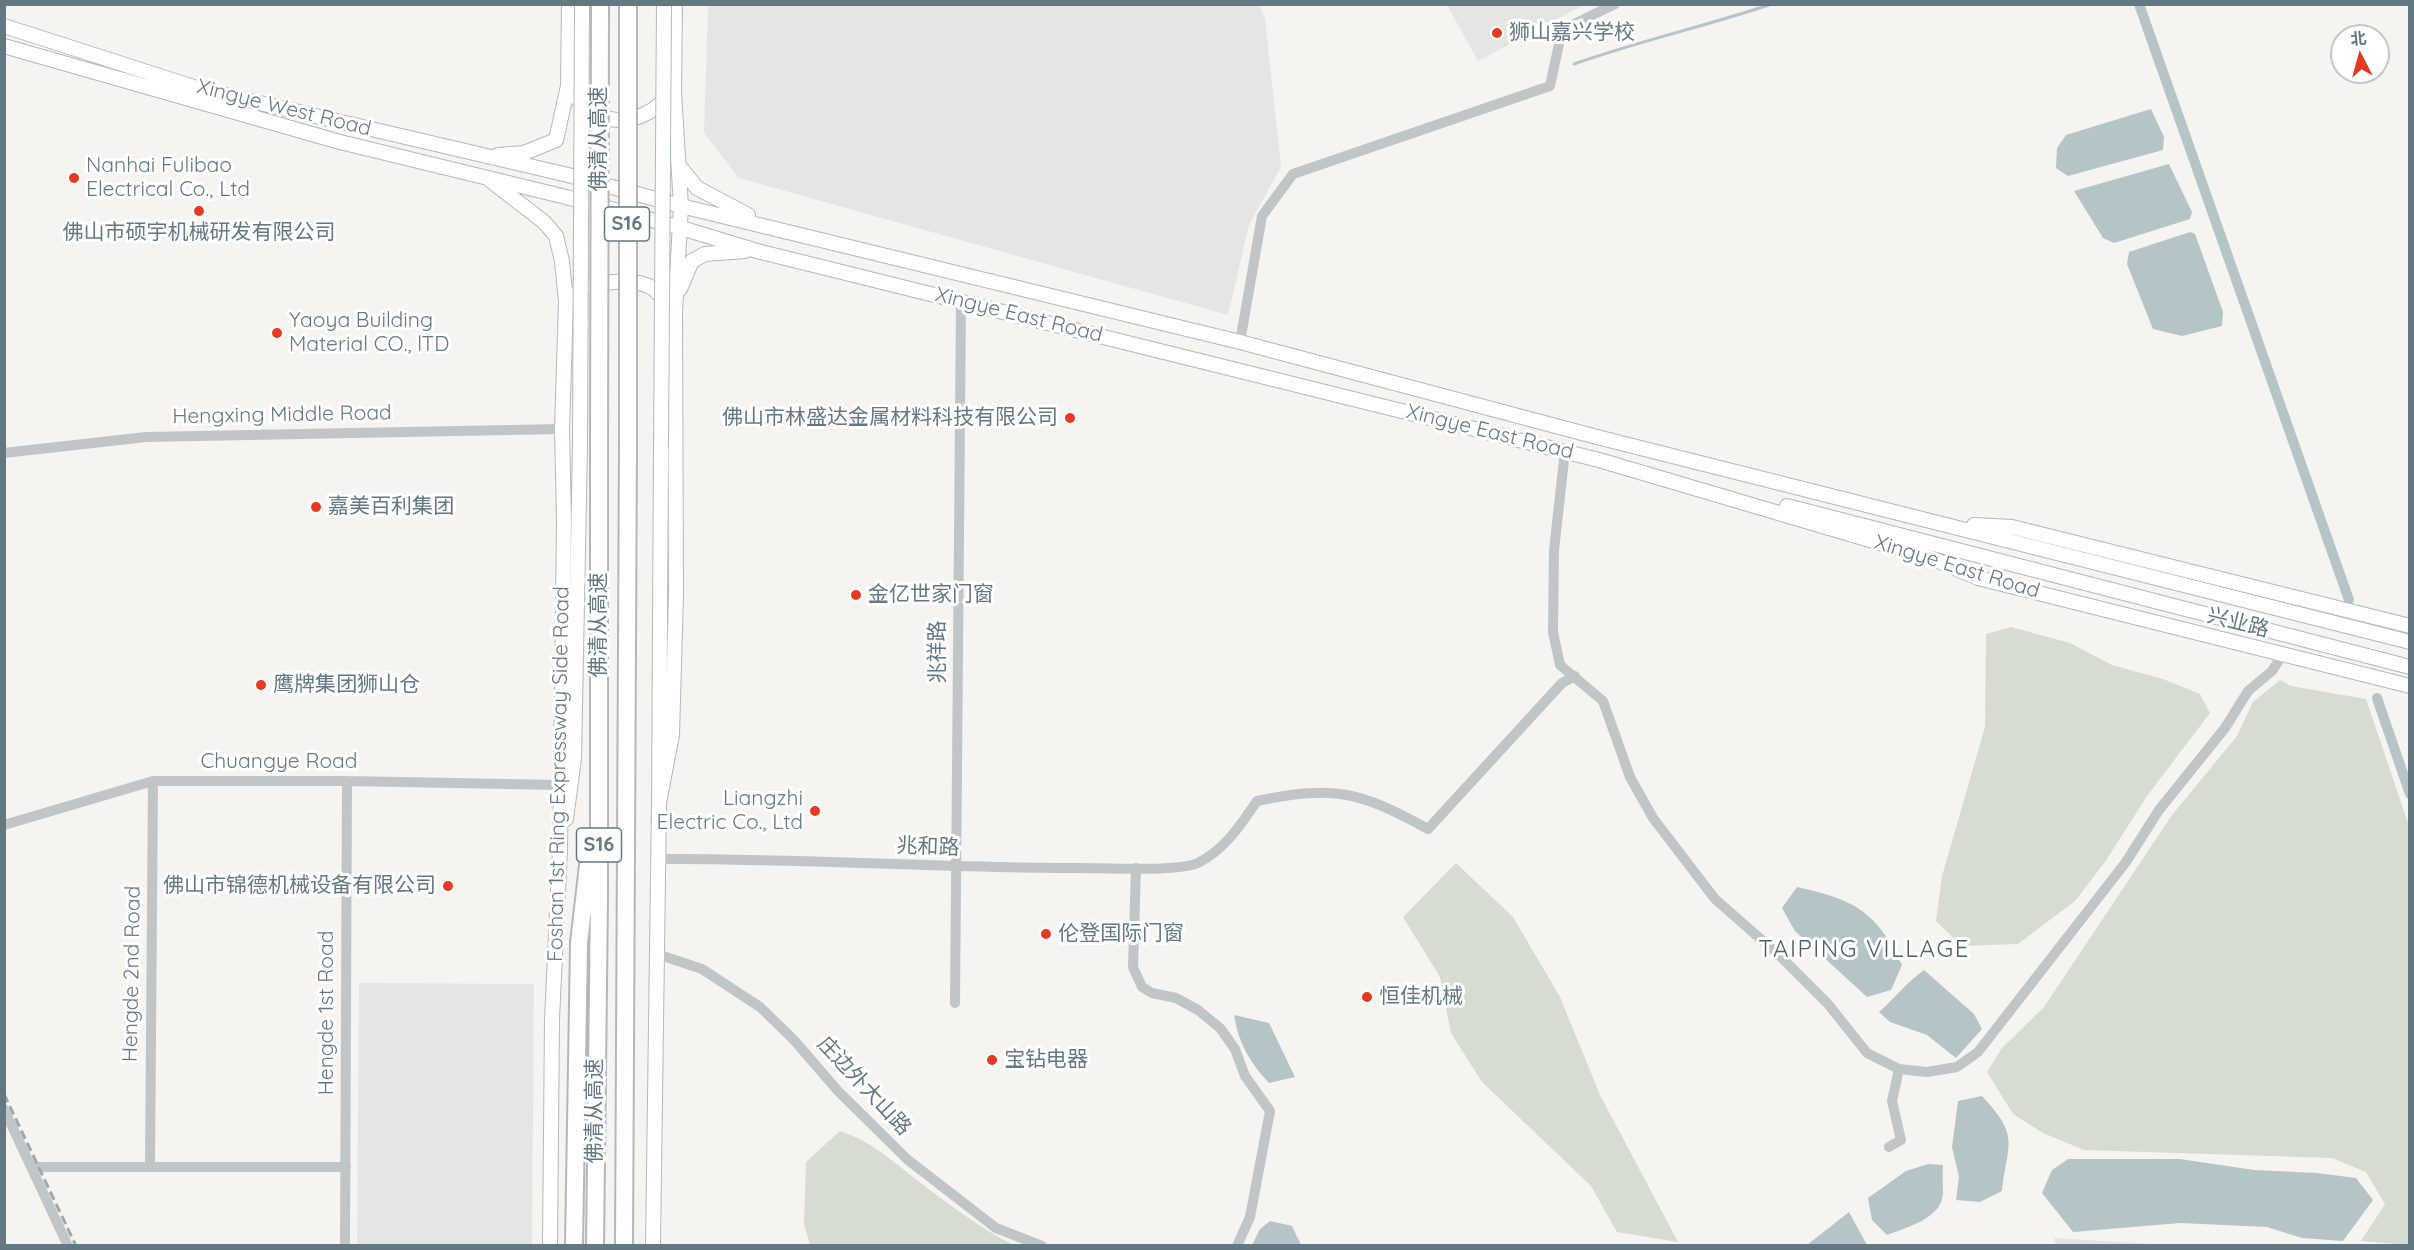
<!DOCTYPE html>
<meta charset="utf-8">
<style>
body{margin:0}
#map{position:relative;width:2414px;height:1250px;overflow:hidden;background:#f5f4f1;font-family:Quicksand,"Noto Sans SC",sans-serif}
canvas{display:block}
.frame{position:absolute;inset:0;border:6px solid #637882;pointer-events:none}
.north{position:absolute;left:2330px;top:24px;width:60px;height:60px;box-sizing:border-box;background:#fff;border:2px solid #c1c9cd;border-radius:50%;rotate:354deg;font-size:16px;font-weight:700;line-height:24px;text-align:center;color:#637882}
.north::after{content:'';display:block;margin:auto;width:21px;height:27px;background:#e53a21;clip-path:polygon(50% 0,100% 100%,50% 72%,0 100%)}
</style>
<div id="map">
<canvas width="2414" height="1250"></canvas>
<div class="frame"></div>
<div class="north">北</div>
</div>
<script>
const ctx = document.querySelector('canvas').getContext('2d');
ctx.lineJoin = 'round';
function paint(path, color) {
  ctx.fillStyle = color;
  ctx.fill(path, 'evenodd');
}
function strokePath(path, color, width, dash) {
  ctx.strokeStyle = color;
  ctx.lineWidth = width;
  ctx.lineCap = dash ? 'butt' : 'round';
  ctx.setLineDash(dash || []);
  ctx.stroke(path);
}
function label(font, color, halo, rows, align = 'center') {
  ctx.font = font + ' Quicksand,"Noto Sans SC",sans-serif';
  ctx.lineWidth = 6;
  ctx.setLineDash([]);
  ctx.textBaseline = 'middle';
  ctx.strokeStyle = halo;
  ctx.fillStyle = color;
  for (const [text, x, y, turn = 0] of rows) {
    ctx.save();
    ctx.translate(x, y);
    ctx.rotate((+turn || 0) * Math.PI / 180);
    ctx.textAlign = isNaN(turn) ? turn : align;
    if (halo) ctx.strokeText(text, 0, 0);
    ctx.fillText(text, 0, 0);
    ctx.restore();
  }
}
const built = new Path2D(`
 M708,5H1259L1265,18L1281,167L1249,225L1228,315L739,178L704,133Z
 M1447,5H1584L1478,61Z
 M359,983L534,984L532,1245H357Z
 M2054,1238L2171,1245H2056Z`);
const green = new Path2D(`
 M2011,627L2070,643L2112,665L2163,679L2200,694L2210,713L2147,796L2105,862L2075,901L2018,944L1962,946L1936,921L1942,876L1985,727L1986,634Z
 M2280,680L2291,686L2366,699L2409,826V1245L2361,1241L2385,1204L2366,1172L2332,1158L2084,1150L2043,1133L2013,1114L1987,1072L2002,1048L2044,1007L2172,815L2237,736L2253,702Z
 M1456,863L1513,917L1560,997L1600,1095L1678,1242L1617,1232L1591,1186L1482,1082L1451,1033L1440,977L1403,917Z
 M840,1131C873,1142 889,1159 917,1180C948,1204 979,1227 1013,1245H810L804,1224L806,1162Z`);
const water = new Path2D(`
 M2151,109L2164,137L2163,150L2068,176L2056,168L2057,148L2066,135Z
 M2169,164L2192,212L2190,219L2114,243L2103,238L2074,191Z
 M2190,232L2195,234L2223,312L2222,326L2182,336L2153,329L2127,264L2129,252Z
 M1797,887C1854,900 1876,910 1902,965L1891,990L1867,997L1795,931L1782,908Z
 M1924,970L1974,1014L1982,1029L1956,1058L1927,1035L1890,1022L1879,1012C1895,998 1907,982 1924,970Z
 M1234,1015L1269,1023L1295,1077L1269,1083C1250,1063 1238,1042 1234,1015Z
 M1982,1096C2020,1137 2008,1141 2002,1191L1980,1202L1956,1200L1959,1177L1952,1147L1958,1101Z
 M2068,1159H2180L2254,1170L2317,1173L2356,1178L2373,1200L2343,1241L2302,1238L2267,1227L2180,1223L2073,1232L2042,1193L2052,1170Z
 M1928,1164L1943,1165C1942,1174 1943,1184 1943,1194C1941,1219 1907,1227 1887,1235L1872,1220L1868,1198L1906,1171Z
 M1849,1212L1867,1245H1807Z
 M1270,1221L1292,1226L1301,1245H1252L1260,1229Z`);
const stream = new Path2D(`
 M1574,64C1639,41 1706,26 1772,4`);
const canal = new Path2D(`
 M2139,4L2349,600
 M2377,698L2410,794`);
const minor = new Path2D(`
 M1240,342L1262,216L1293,174L1550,86L1562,30L1615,4
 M1565,451L1554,550L1553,632L1560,665L1603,701L1630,777L1653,818L1715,899L1779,955L1828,1004L1867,1053L1899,1069L1927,1072L1957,1067L1978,1052L2126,862L2159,810L2225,728L2248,691L2272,671L2283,654
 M4,453L146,437L562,429
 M4,825L153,781H347L560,785
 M657,859C798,858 939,868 1080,868C1105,868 1178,872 1198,863C1225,849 1240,826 1257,801C1334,785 1359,791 1428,829L1562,683L1575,676
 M1136,868L1133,967L1142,987L1152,993L1176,998L1198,1010L1220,1028L1235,1049L1245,1076L1270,1111L1250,1217L1237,1246
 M657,954L702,969L760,1007L794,1040L838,1091L908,1160L996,1228L1042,1246
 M955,1003L961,301
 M4,1109L68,1246
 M1889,1147L1901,1140L1892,1101L1899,1069
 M32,1167H346
 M150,1167L153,781
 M345,1246L347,781`);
const major = new Path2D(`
 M4,26L200,89L568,175L681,206L1240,342L1597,437L2410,642
 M4,46L340,142L566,197L678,227L757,251L1599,460L1931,558L1978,578L2410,686
 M578,100C593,120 624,126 647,113C656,109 663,101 670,95
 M498,155L524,153L556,140L568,86L569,4
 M680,167L697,188L748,215
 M491,181L544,222L556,236L562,261L566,302L562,429L564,521L560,850L552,1019L550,1246
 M680,289L692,261L705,254L745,251
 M574,295C588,282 628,278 646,285C655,287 661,297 667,304
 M1787,506L2410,667
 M1974,525L2012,527L2410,626
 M659,803L672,735L676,594L675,312L681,206L674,92L675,4
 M566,819L574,758L580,446
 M653,1246L659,803L661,448`);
const highway = new Path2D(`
 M574,1246L579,943L590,848
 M595,1246L599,898V444
 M624,1246L628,444`);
const rail = new Path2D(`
 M4,1094L76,1246`);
const majorBridge = new Path2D(`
 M580,446L582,4
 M661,448L664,4`);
const highwayBridge = new Path2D(`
 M599,444L600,4
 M628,444V4`);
const markers = [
 [1497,33,6,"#e53a21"],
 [74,178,6,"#e53a21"],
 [199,211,6,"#e53a21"],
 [277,333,6,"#e53a21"],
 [1070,418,6,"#e53a21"],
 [316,507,6,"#e53a21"],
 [856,595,6,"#e53a21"],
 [261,685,6,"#e53a21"],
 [815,811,6,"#e53a21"],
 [448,886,6,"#e53a21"],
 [1046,934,6,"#e53a21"],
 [1367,997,6,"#e53a21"],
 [992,1060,6,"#e53a21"]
];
const shields = [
 [627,224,45],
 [599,845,45]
];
const shieldNames = [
 ["S16",627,224],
 ["S16",599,845]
];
const poiNames = [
 ["狮山嘉兴学校",1509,33],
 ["Nanhai Fulibao",86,166],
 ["Electrical Co., Ltd",86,190],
 ["佛山市硕宇机械研发有限公司",199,233,"center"],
 ["Yaoya Building",289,321],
 ["Material CO., lTD",289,345],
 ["佛山市林盛达金属材料科技有限公司",1058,418,"right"],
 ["嘉美百利集团",328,507],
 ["金亿世家门窗",868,595],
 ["鹰牌集团狮山仓",273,685],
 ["Liangzhi",803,799,"right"],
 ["Electric Co., Ltd",803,823,"right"],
 ["佛山市锦德机械设备有限公司",436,886,"right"],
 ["伦登国际门窗",1058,934],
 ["恒佳机械",1379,997],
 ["宝钻电器",1004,1060]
];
const streetNames = [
 ["Xingye West Road",284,108,14],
 ["佛清从高速",599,139,-90],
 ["Xingye East Road",1019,315,14],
 ["Hengxing Middle Road",282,415,-1],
 ["Xingye East Road",1490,432,14],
 ["Xingye East Road",1957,567,17],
 ["兴业路",2238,623,14],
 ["佛清从高速",599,625,-90],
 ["兆祥路",938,652,-90],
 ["Chuangye Road",279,762],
 ["Foshan 1st Ring Expressway Side Road",559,774,-89],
 ["兆和路",928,847,2],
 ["Hengde 2nd Road",132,974,-89],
 ["Hengde 1st Road",327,1013,-90],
 ["庄边外大山路",864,1086,47],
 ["佛清从高速",595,1111,-90]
];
const quarterNames = [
 ["TAIPING VILLAGE",1864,950]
];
paint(built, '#e5e6e4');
paint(green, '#d6dcd2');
paint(water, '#b5c4c6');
strokePath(stream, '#b5c4c6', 3);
strokePath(canal, '#b5c4c6', 10);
strokePath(major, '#b3b8bb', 16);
strokePath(highway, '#b3b7b9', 20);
strokePath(minor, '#c0c5c7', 10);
strokePath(major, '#fff', 14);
strokePath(highway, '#fff', 16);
strokePath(rail, '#a0a8ac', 3, [9, 4.5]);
strokePath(majorBridge, '#b3b8bb', 16, []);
strokePath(highwayBridge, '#b3b7b9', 20, []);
strokePath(majorBridge, '#fff', 14);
strokePath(highwayBridge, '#fff', 16);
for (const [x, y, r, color] of markers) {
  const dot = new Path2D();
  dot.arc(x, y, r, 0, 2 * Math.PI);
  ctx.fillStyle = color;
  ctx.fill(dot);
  strokePath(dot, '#fff', 2);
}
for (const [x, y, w] of shields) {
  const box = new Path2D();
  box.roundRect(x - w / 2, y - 17, w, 34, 4.5);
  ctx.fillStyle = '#fff';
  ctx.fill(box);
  strokePath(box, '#637882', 1.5);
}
label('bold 20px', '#637882', null, shieldNames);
label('21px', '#637882', '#fff', poiNames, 'left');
label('21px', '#637882', '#fff', streetNames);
ctx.letterSpacing = '1.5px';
label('24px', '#516067', '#fff', quarterNames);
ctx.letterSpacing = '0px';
</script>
